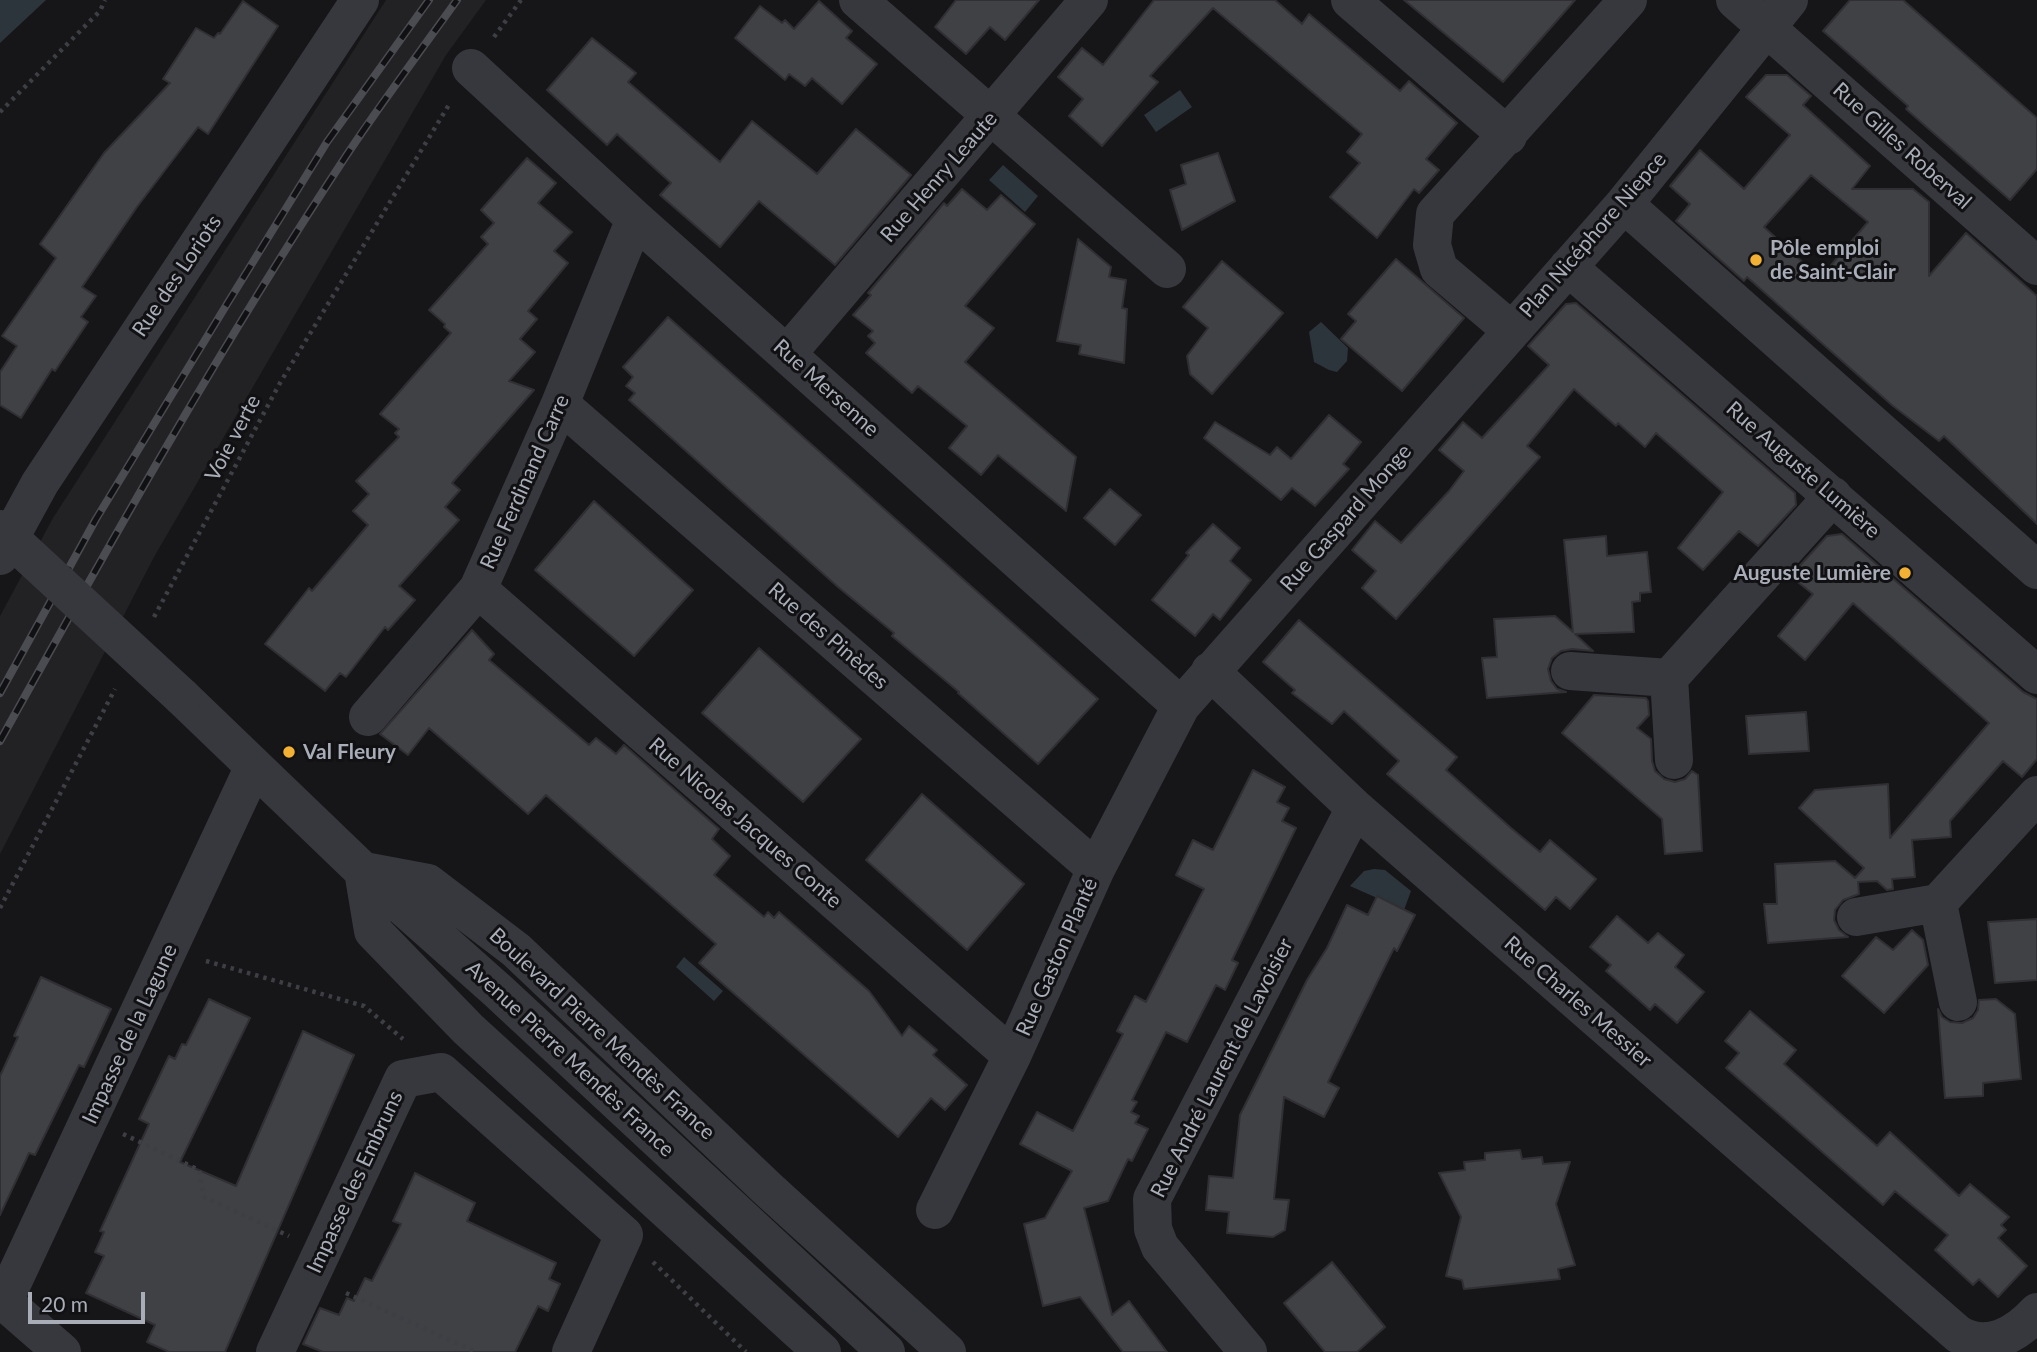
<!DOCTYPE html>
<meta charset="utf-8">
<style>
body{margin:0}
#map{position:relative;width:2037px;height:1352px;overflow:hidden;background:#161618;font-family:Lato,sans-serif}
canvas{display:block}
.scale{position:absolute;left:28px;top:1292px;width:117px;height:32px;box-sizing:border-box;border:4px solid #a8adb8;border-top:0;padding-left:9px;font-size:21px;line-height:24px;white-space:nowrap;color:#a8adb8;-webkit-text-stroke:5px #111113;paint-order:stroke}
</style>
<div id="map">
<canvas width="2037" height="1352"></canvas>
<div class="scale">20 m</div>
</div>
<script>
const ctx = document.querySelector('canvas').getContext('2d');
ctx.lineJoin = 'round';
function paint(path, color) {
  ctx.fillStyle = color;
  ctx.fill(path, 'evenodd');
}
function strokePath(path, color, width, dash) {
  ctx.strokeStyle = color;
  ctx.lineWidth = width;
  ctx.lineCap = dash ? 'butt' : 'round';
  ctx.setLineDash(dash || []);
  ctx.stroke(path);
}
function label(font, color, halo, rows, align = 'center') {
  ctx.font = font + ' Lato,sans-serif';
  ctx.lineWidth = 6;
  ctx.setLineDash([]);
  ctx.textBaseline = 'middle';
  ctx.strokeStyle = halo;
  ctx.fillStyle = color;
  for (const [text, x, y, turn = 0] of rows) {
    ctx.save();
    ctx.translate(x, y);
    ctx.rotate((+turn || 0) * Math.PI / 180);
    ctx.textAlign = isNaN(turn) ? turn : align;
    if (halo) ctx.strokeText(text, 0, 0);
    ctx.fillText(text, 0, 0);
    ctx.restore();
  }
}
const built = new Path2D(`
 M386,0H486L446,55L154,557L0,854V616L53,518Z`);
const water = new Path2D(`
 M0,0H46L0,43Z
 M1180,90L1192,107L1156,132L1144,115Z
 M1003,165L1038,196L1025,212L989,180Z
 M1321,322L1348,348L1347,361L1337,372L1329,370L1314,362L1309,332Z
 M1374,869L1385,870L1411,891L1404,910L1350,886L1364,871Z
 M684,957L723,991L714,1001L676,967Z`);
const building = new Path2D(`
 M956,0H1039L1005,40L990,27L966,54L935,27Z
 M1154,0H1275L1302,24L1309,14L1400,91L1409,81L1457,123L1426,159L1439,170L1419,193L1414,189L1377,238L1330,197L1360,163L1347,152L1362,134L1213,8L1150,76L1158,82L1102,146L1069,116L1083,99L1058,77L1082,48L1103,65Z
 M1404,0H1575L1503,82Z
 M1850,0H1903L2037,118V169L2010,200L1906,109L1908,106L1823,31Z
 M243,1L278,26L208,134L198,127L137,207L82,287L96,296L81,317L88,322L55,371L52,369L21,418L0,405V372L17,346L2,336L56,258L40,244L104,153L170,83L163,79L196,28L214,38L218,33L220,34Z
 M819,1L852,31L846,38L877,64L842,104L812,78L805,86L789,74L785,80L735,38L760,6L782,23L785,20L794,29Z
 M592,38L636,73L628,82L720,162L752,121L817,174L856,129L911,175L835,265L759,201L720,247L660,195L671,183L617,134L607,145L547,90Z
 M1766,75H1787L1811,96L1803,105L1870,166L1852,189H1913L1929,202V276L1966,233L2037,296V524L1944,436L1939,441L1893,406L1747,277L1744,281L1676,221L1690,204L1670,186L1700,150L1744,189L1790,135L1746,97ZM1811,175L1868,222L1820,278L1764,227Z
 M1218,153L1235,201L1182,230L1170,190L1186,184L1181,165Z
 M527,158L556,183L538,203L572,232L554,251L568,263L528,311L537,319L520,339L535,352L509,381L534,390L452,483L460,490L445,507L459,520L399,586L415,600L388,630L385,627L346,677L340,673L325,691L265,644L309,588L312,591L368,525L353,511L369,494L356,481L399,437L395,433L399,429L380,414L451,333L444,327L445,324L429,310L488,244L481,237L494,223L481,210Z
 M962,189L987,210L1001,195L1035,224L965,306L994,328L965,362L1076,457L1066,511L998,455L981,475L949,448L967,426L918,386L912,393L866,353L875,343L868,336L873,331L853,315L871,295L868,293L944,203L947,206Z
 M1078,239L1111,267L1109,277L1126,280L1122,308L1127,309L1124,363L1079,354L1081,345L1057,341Z
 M1396,259L1464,318L1402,391L1341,339L1356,321L1348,314Z
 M1222,261L1283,313L1212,394L1190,374L1187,356L1208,328L1183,307Z
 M1576,303L1795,493L1796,505L1758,546L1739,531L1703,570L1678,548L1723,492L1656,433L1645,447L1618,423L1616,426L1574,389L1527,446L1540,457L1396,619L1362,588L1376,571L1352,550L1375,521L1401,543L1449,491L1464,471L1439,450L1463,422L1482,438L1549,365L1528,346L1566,304Z
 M668,317L1098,699L1038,764L958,693L959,692L892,636L894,633L838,587L629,400L635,393L626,386L633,377L623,367Z
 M1329,415L1361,442L1343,464L1349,469L1315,506L1292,488L1281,500L1204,438L1215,422L1270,455L1277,447L1291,459Z
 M1110,489L1141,515L1115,545L1084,518Z
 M594,501L693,590L634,656L535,570Z
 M1213,524L1240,548L1230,561L1251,580L1220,620L1213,614L1195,636L1152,600L1189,555L1186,553Z
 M1842,534L2023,692L2037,699V759L2022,777L2003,761L1950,821L1951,837L1912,840L1915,877L1892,879L1893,889L1887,890L1877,881L1858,882L1859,894L1843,900L1835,910L1834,920L1839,930L1848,937L1768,943L1764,904H1777L1775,864L1835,861L1855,878L1864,868L1799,808L1815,790L1888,784L1890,838L1989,723L1853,603L1805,660L1778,636L1813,594L1794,579L1796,576L1793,573L1827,536Z
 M1606,536L1607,556L1647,552L1651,592L1640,593V601L1632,602L1634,632L1575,634L1593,651L1572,649L1561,651L1552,658L1548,669L1551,681L1557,689L1566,692L1487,698L1482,658L1497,657L1494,619L1555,616L1573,632L1564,540Z
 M1299,620L1457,757L1446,770L1511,828L1540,852L1550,840L1596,879L1570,909L1556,897L1545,910L1387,774L1399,761L1344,711L1332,724L1292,693L1295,690L1263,662Z
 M472,630L494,654L489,660L589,745L596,738L616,754L624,745L719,829L712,839L730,856L714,875L764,917L768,912L774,918L779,912L869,991L902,1036L909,1026L937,1050L933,1055L967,1085L945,1110L931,1098L898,1137L699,963L716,944L546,795L528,814L429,728L408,755L380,734Z
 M759,648L861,739L803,802L702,713Z
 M1594,695L1646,698L1648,701L1649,715L1637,728L1651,739L1652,761L1655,771L1664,779L1675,782L1685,779L1692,771L1698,775L1702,851L1665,854L1662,819L1562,733Z
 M1806,712L1809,751L1749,754L1746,716Z
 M1253,770L1285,787L1277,802L1289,808L1282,821L1296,828L1232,960L1238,963L1225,990L1216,985L1187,1042L1166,1032L1132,1100L1137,1102L1131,1112L1139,1116L1135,1123L1148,1129L1132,1161L1128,1159L1108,1201L1084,1208L1112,1315L1129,1301L1167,1352H1123L1080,1297L1043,1306L1024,1224L1045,1218L1072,1171L1020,1144L1037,1112L1073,1131L1123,1034L1117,1031L1135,996L1146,1002L1204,889L1176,875L1193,840L1213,850Z
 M922,794L1024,884L967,950L866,860Z
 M1377,896L1415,915L1397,951L1394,948L1328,1082L1339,1088L1324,1117L1284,1097L1274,1199L1289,1200L1285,1230L1273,1237L1227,1233L1229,1212L1206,1210L1209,1176L1233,1178L1240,1115L1307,980L1327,948L1347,905L1368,915Z
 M1617,916L1648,943L1658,933L1684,955L1675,967L1704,992L1677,1023L1655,1004L1650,1010L1606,971L1611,965L1590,947Z
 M2037,919V980L1995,983L1988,922Z
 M1912,930L1923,940L1928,965L1884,1013L1842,976L1876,937L1893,950Z
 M41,977L111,1009L84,1067L79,1065L35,1155L29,1153L0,1215V1076L18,1037L14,1036Z
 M209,999L250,1018L180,1162L236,1186L303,1031L354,1055L225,1352H169L147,1342L155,1325L86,1293L104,1256L95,1252L104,1232L100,1231L149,1124L139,1119L169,1056L175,1059L182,1044L186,1045Z
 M1996,999L2015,1014L2021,1079L1983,1083V1096L1945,1098L1938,1009L1942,1017L1950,1022L1962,1023L1973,1018L1978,1010L1979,1000Z
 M1750,1011L1796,1050L1784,1064L1877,1146L1890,1132L1959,1196L1970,1184L2009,1217L2001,1225L2006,1230L1998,1238L2027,1266L1998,1297L1979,1279L1973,1285L1935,1250L1948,1235L1895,1191L1883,1205L1726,1068L1739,1053L1725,1041Z
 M1520,1150L1522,1159L1542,1157L1543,1164L1570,1162L1556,1204L1575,1265L1558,1269L1560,1279L1464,1289L1462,1280L1446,1276L1461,1217L1439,1173L1465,1170L1464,1162L1485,1160V1153Z
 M415,1173L475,1203L467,1221L556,1263L549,1279L560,1284L548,1311L538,1306L515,1352H323L303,1344L320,1308L339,1315L347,1298L354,1301L365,1278L372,1281L401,1224L393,1221Z
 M1332,1262L1385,1327L1357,1352H1325L1284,1303Z`);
const path = new Path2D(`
 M494,37L521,0
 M0,112L100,11L105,0
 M154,617L280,383L450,103
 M0,908L115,689
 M206,961L364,1006L403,1039
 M123,1134L199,1170L204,1197L289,1236
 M653,1262L746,1352
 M346,1293L476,1352`);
const minor = new Path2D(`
 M858,0L1167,269
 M1350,0L1508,136
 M1735,0L2037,266
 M471,68L635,219L1181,706
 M1624,204L2037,570
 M1568,267L2037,675
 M1511,330L1439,269L1432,245L1435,214L1628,0
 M787,354L1089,0
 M560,404L1096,869
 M0,556L40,483L360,0
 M478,589L1012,1056
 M1210,671L1355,808L1958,1334C1987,1352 2017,1334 2037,1312
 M1570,671L1669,678L1674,760
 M1669,678L1833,496
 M182,697L363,871L498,991L886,1352
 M368,717L478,589L560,404L635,219
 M363,871L373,931L468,1029L822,1352
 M364,871L428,883L516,950L769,1190L947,1352
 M1938,903L2037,795
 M1856,917L1938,903L1958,1002
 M935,1210L1012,1056L1096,869L1181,706L1624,204L1789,0
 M0,1298L62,1352
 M4,1301L254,766
 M275,1352L403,1079L441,1072L624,1235L571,1352
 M1248,1352L1160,1247L1153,1229L1152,1199L1355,808`);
const rail = new Path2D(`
 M0,693L96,519L227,304L327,142L429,0
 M0,741C110,543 221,345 346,156C381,103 420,52 457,0`);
const minorBridge = new Path2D(`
 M0,529L182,697`);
const markers = [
 [1756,260,7,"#f2b134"],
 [1905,573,7,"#f2b134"],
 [289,752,7,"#f2b134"]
];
const streetNames = [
 ["Rue Gilles Roberval",1902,146,42],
 ["Rue Henry Leaute",939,177,-49],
 ["Plan Nicéphore Niepce",1593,235,-49],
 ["Rue des Loriots",177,276,-56],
 ["Rue Mersenne",826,388,42],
 ["Voie verte",233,438,-62],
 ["Rue Auguste Lumière",1803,470,41],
 ["Rue Ferdinand Carre",525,482,-66],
 ["Rue Gaspard Monge",1346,518,-49],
 ["Rue des Pinèdes",828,636,41],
 ["Rue Nicolas Jacques Conte",745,823,41],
 ["Rue Gaston Planté",1057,957,-66],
 ["Rue Charles Messier",1578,1002,41],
 ["Impasse de la Lagune",130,1034,-65],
 ["Boulevard Pierre Mendès France",602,1034,43],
 ["Avenue Pierre Mendès France",570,1059,43],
 ["Rue André Laurent de Lavoisier",1222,1068,-63],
 ["Impasse des Embruns",355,1182,-65]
];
const poiNames = [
 ["Pôle emploi",1770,248],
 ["de Saint-Clair",1770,272],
 ["Auguste Lumière",1891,573,"right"],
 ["Val Fleury",303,752]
];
paint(built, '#222225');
paint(water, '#2c353c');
paint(building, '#404145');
strokePath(building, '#303034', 2);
strokePath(path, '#3d3f44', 4.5, [3.5, 5]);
strokePath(minor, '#37383d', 38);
strokePath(rail, '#4a4c52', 8);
strokePath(rail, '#111113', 5, [16]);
strokePath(minorBridge, '#37383d', 38);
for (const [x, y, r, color] of markers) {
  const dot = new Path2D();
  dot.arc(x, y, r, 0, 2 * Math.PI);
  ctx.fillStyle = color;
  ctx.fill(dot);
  strokePath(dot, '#111113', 2.5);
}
label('21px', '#a8adb8', '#111113', streetNames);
label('bold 21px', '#a8adb8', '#111113', poiNames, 'left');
</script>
